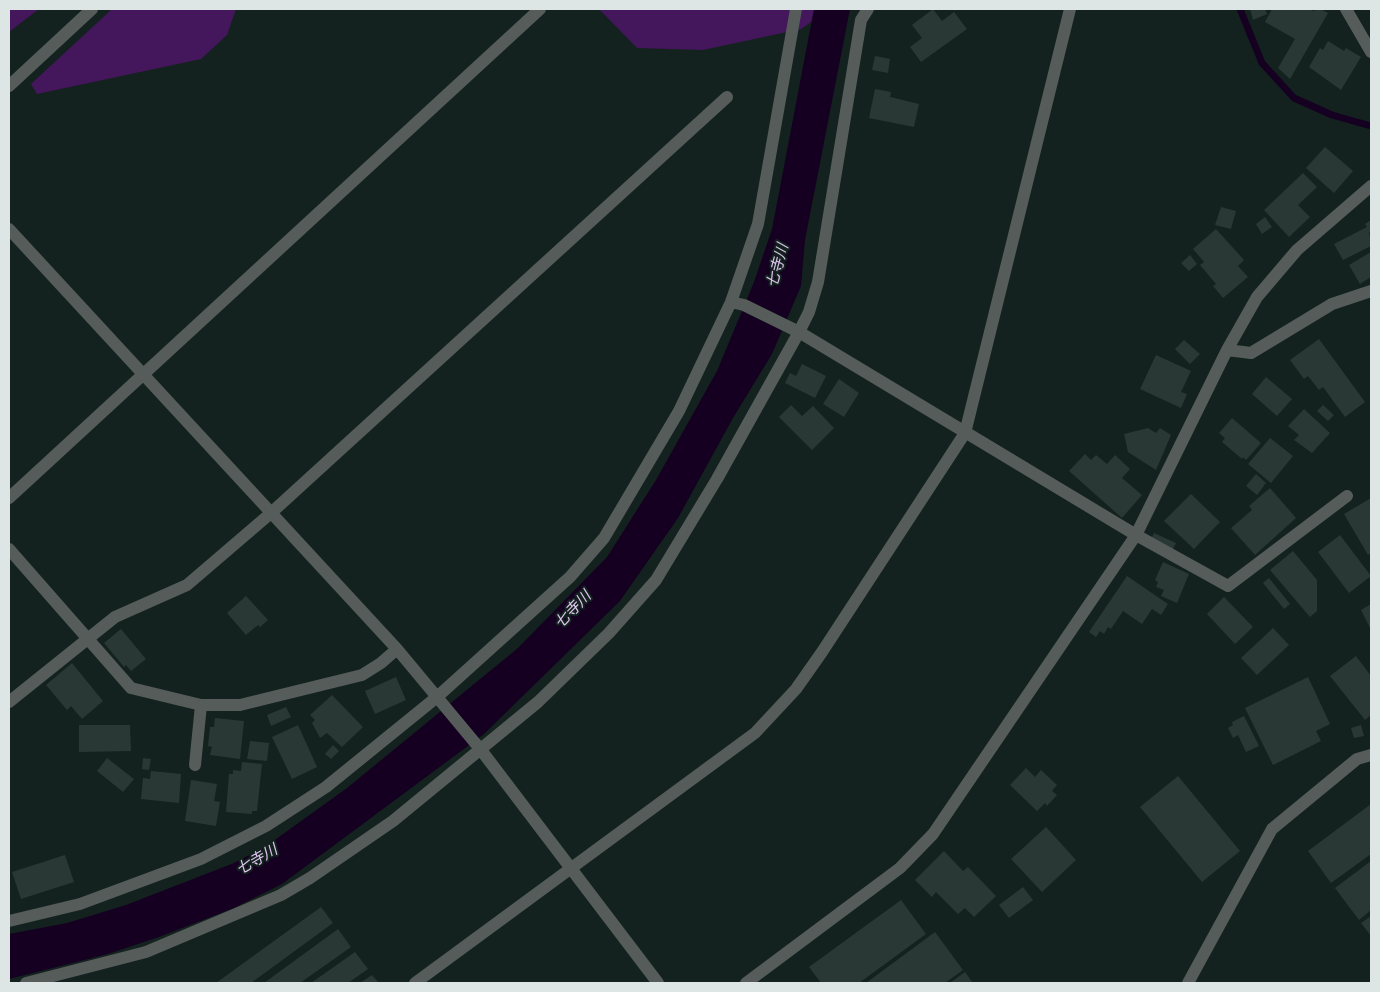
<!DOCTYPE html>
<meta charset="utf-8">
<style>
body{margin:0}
#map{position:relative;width:1380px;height:992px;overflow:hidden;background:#14221f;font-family:"Libre Baskerville",serif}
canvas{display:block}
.frame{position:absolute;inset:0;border:10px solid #dde6e4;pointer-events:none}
</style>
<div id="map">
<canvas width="1380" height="992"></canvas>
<div class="frame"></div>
</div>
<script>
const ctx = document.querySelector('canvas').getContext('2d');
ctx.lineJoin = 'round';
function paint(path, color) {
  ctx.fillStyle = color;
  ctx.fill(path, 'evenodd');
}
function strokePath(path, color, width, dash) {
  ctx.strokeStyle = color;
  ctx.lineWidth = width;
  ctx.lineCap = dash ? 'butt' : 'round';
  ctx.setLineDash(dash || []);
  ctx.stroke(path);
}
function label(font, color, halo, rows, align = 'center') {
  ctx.font = font + ' "Libre Baskerville","Noto Sans JP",serif';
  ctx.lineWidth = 4;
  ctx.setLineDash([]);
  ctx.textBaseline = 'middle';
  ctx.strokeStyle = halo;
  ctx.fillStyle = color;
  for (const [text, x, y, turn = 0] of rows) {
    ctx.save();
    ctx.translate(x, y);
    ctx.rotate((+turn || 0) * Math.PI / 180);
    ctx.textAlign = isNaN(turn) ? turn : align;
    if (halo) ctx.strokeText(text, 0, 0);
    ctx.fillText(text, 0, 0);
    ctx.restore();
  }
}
const green = new Path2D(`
 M9,9H39L9,32Z
 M112,9H236L227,35L201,59L37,94L31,84Z
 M599,9H830L801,29L703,50L637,48Z`);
const water = new Path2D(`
 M814,9H850L805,240L801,286L772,354L733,418L678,518L620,601L484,734L282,884L234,908L159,937L108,954L9,979V934L67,923L126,905L234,863L265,847L347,788L518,648L607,557L656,480L717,371L754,282L772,229Z`);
const stream = new Path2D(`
 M1240,9L1262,63L1294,98L1332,115L1371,126`);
const building = new Path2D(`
 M933,9L942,21L954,12L967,29L921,62L910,47L922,38L912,25Z
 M1250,9H1265L1267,14L1253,20Z
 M1272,9H1310L1313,11L1320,9L1328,13L1290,79L1278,68L1295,39L1265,22Z
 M1328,41L1344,51L1346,48L1361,57L1341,90L1309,67L1320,48L1323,50Z
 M875,56L890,59L888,73L872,70Z
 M875,89L891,92L890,97L919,104L914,127L869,118Z
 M1325,147L1353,171L1334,193L1306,168Z
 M1303,173L1317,187L1298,205L1310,217L1289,237L1264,210Z
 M1221,207L1236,211L1231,229L1215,225Z
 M1265,217L1272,227L1262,234L1256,224Z
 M1371,220V234L1369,231L1371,246L1343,260L1334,244L1367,227L1365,224Z
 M1216,229L1244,260L1238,266L1248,277L1223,298L1213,286L1216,284L1200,265L1204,262L1193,249Z
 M1371,252V277L1360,284L1349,265Z
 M1190,255L1197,264L1189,271L1181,263Z
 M1319,339L1365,402L1345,417L1323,387L1319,390L1308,376L1304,379L1290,360Z
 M1184,340L1200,354L1190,364L1175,349Z
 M1156,355L1191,371L1181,392L1187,394L1181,408L1140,389Z
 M802,364L826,376L815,398L785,383L790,373L796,376Z
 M1266,377L1292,399L1277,416L1252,394Z
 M839,379L859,393L844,417L823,404Z
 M791,405L802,416L813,406L834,428L812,450L779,417Z
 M1323,405L1334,415L1328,421L1317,411Z
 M1304,409L1330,433L1312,453L1294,440L1299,435L1288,426Z
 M1232,418L1261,443L1246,460L1243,457L1242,459L1222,442L1225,438L1219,433Z
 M1148,428L1156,433L1160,428L1171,435L1156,470L1128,452L1124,434Z
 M1270,438L1293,456L1271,483L1248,464Z
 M1085,454L1091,460L1096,455L1107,464L1115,455L1130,469L1122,478L1142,495L1122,518L1069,471Z
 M1256,474L1266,483L1257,495L1246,486Z
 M1270,488L1296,518L1255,555L1231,528L1252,510L1249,506Z
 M1191,494L1220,522L1194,549L1164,521Z
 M1371,498V553L1368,555L1344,514Z
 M1154,533L1176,543L1171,553L1149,543Z
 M1340,535L1371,576L1349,593L1318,552Z
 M1293,551L1317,580V611L1310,617L1270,570Z
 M1163,562L1189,574L1177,603L1161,596L1164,590L1156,587L1158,582L1155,580Z
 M1127,576L1168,604L1161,615L1152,609L1142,624L1123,611L1111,629L1108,627L1104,634L1100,631L1096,637L1089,632Z
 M1269,578L1290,604L1284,609L1263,583Z
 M246,596L268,620L260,627L258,625L246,635L227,613Z
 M1224,597L1253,627L1235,644L1207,614Z
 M1371,604V630L1361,610Z
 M1273,628L1289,645L1257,675L1241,658Z
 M121,629L146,659L131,671L126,665L124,667L104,643Z
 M1356,656L1371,676V715L1365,720L1330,676Z
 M72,663L103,701L82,719L71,706L67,710L46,685Z
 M396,677L406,700L375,714L365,691Z
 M1308,677L1330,724L1316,731L1321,741L1273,765L1245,708Z
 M332,695L363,727L342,747L327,733L320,738L312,723L315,720L310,715Z
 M286,707L291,717L271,726L267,715Z
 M1244,716L1259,746L1246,752L1238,735L1233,738L1228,728L1233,725L1232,722Z
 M215,718L244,721L240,759L210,755L212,747L208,746L210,727H214Z
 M79,725H130L131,751L79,752Z
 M298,725L317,767L292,779L272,737Z
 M1361,725L1364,736L1354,738L1351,728Z
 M250,741L269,743L267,761L247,759Z
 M333,745L339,751L331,759L325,754Z
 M107,758L134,779L123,792L97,771Z
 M143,758L151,759L149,770L142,769Z
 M242,762L262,764L257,811H252V814L226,812L229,774H233V770L241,771Z
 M1026,768L1035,777L1041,770L1057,785L1052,791L1057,795L1047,806L1045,803L1037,811L1010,785Z
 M151,771L181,774L179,803L141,799L143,778L150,779Z
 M1178,776L1240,851L1202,882L1140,807Z
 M191,780L217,784L214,801L220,802L216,826L185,821Z
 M1371,804V854L1331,883L1308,851Z
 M1046,827L1076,860L1042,892L1011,859Z
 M944,851L963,871L968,867L996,896L974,917L965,908L958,914L936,892L932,897L915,880Z
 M65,855L74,882L21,899L12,872Z
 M1371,861V910L1359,920L1335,888Z
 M1023,887L1033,900L1009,918L999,905Z
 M901,900L926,934L859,983H821L809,967Z
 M321,907L333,923L251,983H216Z
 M1371,916V936L1361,923Z
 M338,929L351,947L300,983H264Z
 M935,932L963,970L945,983H866Z
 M355,952L368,969L348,983H311Z
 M965,972L973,983H950Z
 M372,975L379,983H360Z`);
const minor = new Path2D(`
 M1346,9L1371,52
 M9,86L92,9
 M9,229L397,649L481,750L658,983
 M731,302L744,305L799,332L1136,535L1228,586L1347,496
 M1227,350L1251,353L1332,304L1371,291
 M9,498L540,9
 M9,549L131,688L201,705H240L362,675L381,663L397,649
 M9,702L115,617L187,585L271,513L727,97
 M195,765L201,705
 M9,921L80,904L201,859L266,826L326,787L437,697L570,577L604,538L679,411L731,302L758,224L796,9
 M26,983L146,952L281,895L310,878L393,821L538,702L609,633L656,580L717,479L799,332L809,312L818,282L861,20L868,9
 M415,983L755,733L796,689L822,652L965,433L1070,9
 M746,983L900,868L933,834L1136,535L1227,350L1257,297L1297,250L1371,186
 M1188,983L1272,829L1357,759L1371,755`);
const waterNames = [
 ["七寺川",778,266,-75],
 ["七寺川",573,610,-46],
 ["七寺川",257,860,-30]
];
paint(green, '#44165b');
paint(water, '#150021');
strokePath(stream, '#150021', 7);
paint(building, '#293834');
strokePath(minor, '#555c5a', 12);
label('italic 15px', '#e0c6f1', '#14221f', waterNames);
</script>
